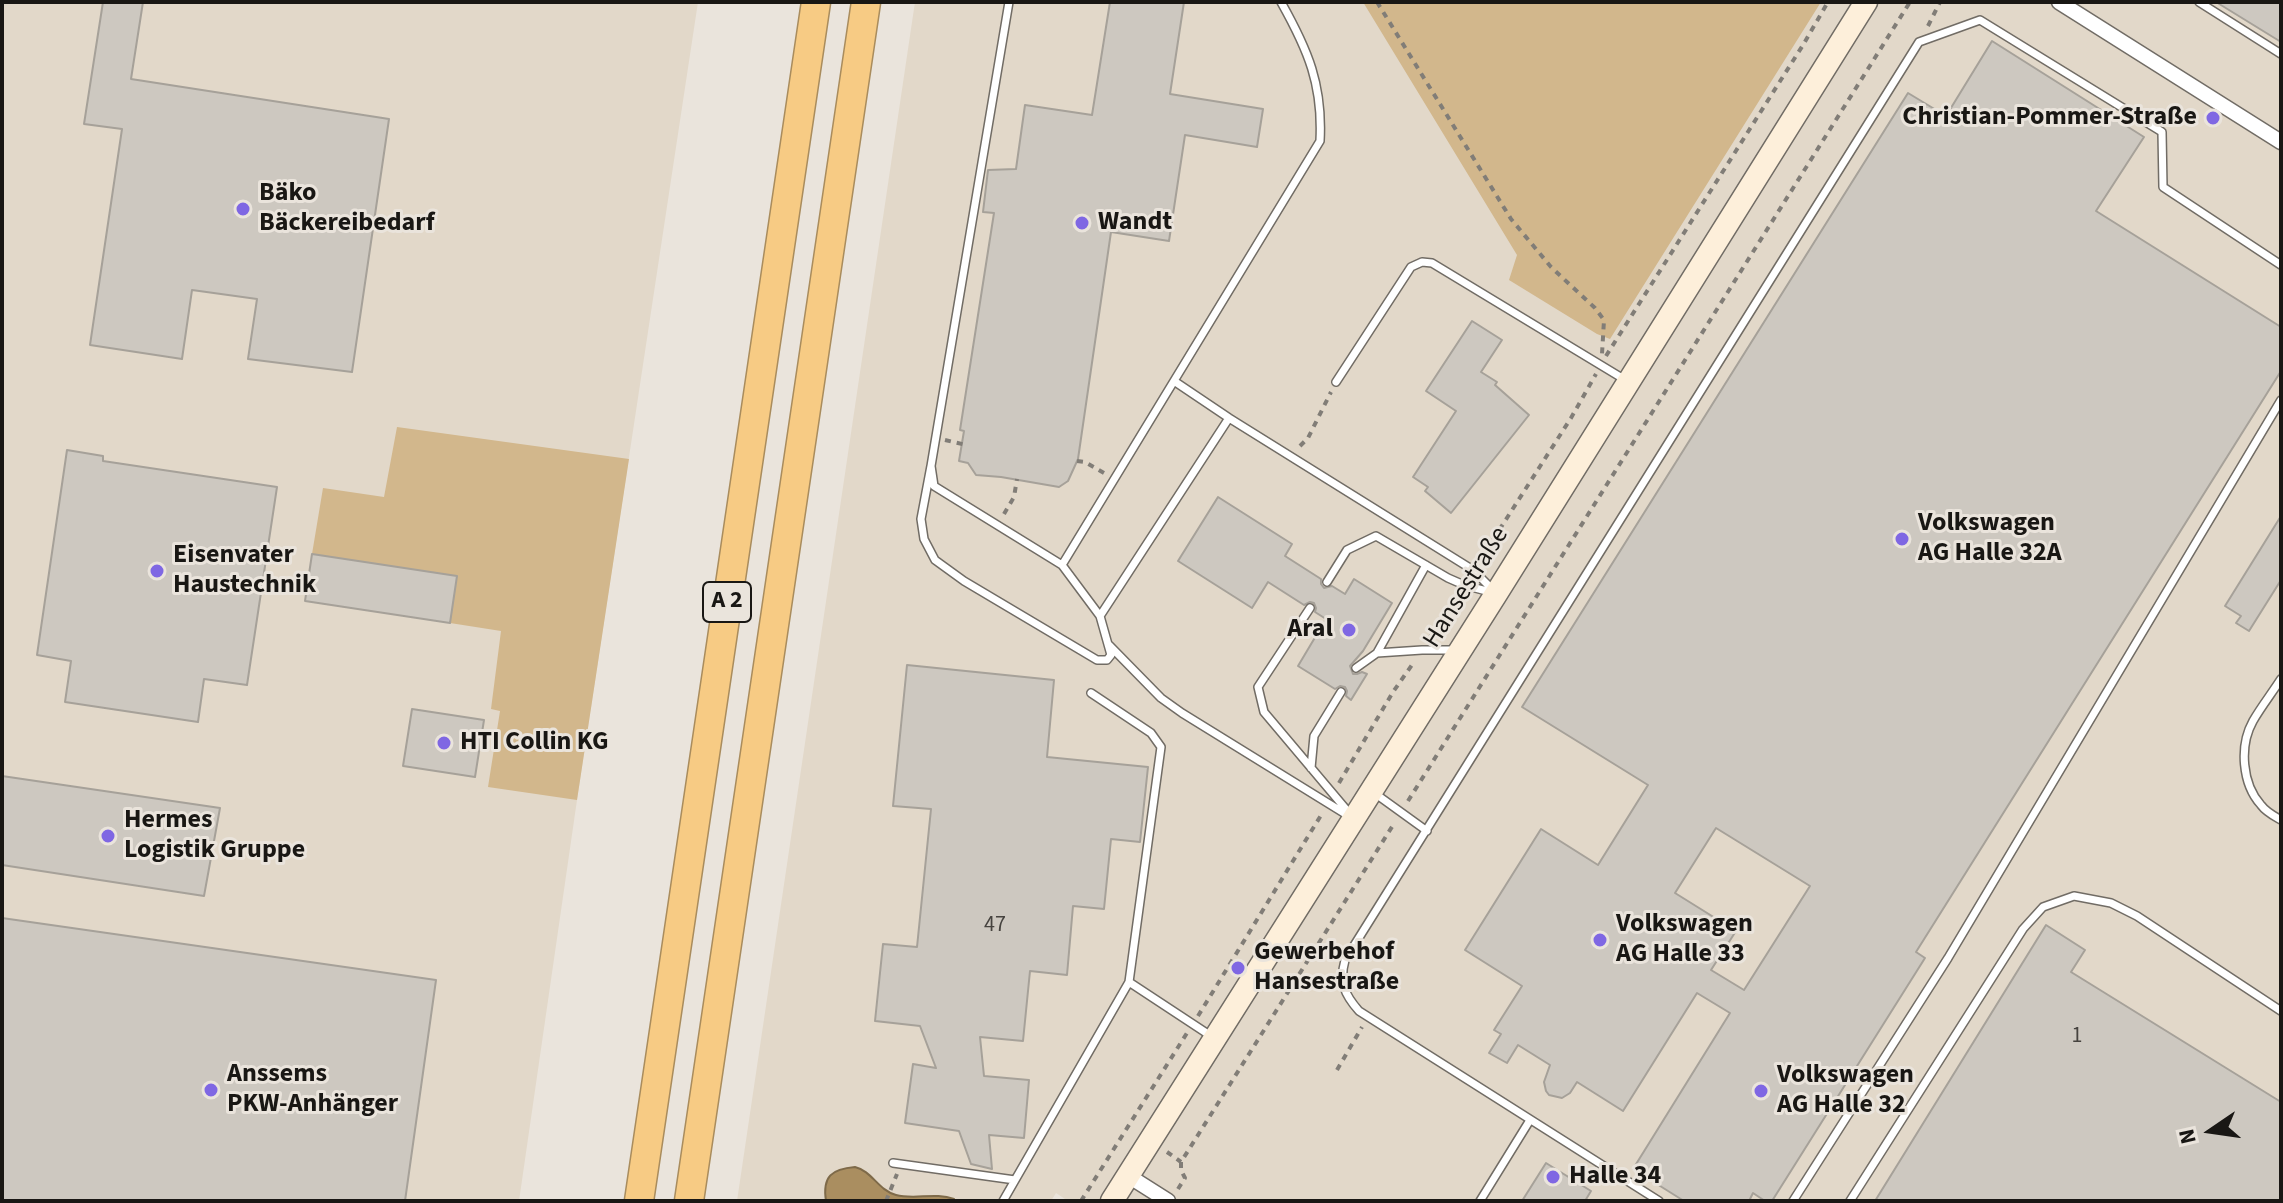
<!DOCTYPE html>
<meta charset="utf-8">
<style>
body{margin:0}
#map{position:relative;width:2283px;height:1203px;overflow:hidden;background:#eae4dc;font-family:"Source Sans 3",sans-serif}
canvas{display:block}
.frame{position:absolute;inset:0;border:4px solid #191714;pointer-events:none}
.north{position:absolute;left:2171px;top:1091px;width:80px;height:80px;-webkit-text-stroke:6px #eae4dc;paint-order:stroke;rotate:257deg;font-size:22px;font-weight:700;line-height:32px;text-align:center;color:#191714}
.north::after{content:'';display:block;margin:auto;width:28px;height:36px;background:#191714;clip-path:polygon(50% 0,100% 100%,50% 72%,0 100%)}
</style>
<div id="map">
<canvas width="2283" height="1203"></canvas>
<div class="frame"></div>
<div class="north">N</div>
</div>
<script>
const ctx = document.querySelector('canvas').getContext('2d');
ctx.lineJoin = 'round';
function paint(path, color) {
  ctx.fillStyle = color;
  ctx.fill(path, 'evenodd');
}
function strokePath(path, color, width, dash) {
  ctx.strokeStyle = color;
  ctx.lineWidth = width;
  ctx.lineCap = dash ? 'butt' : 'round';
  ctx.setLineDash(dash || []);
  ctx.stroke(path);
}
function label(font, color, halo, rows, align = 'center') {
  ctx.font = font + ' "Source Sans 3",sans-serif';
  ctx.lineWidth = 6;
  ctx.setLineDash([]);
  ctx.textBaseline = 'middle';
  ctx.strokeStyle = halo;
  ctx.fillStyle = color;
  for (const [text, x, y, turn = 0] of rows) {
    ctx.save();
    ctx.translate(x, y);
    ctx.rotate((+turn || 0) * Math.PI / 180);
    ctx.textAlign = isNaN(turn) ? turn : align;
    if (halo) ctx.strokeText(text, 0, 0);
    ctx.fillText(text, 0, 0);
    ctx.restore();
  }
}
const built = new Path2D(`
 M2,2H698L577,800L519,1201H2Z
 M915,2H2281V1201H1068L1056,1193L1051,1201H737Z`);
const green = new Path2D(`
 M1363,2H1821L1610,339L1597,334L1509,280L1517,255Z
 M397,427L629,459L577,800L488,787L500,711L491,709L501,631L450,623L456,576L312,554L323,488L384,497Z`);
const water = new Path2D(`
 M855,1167C872,1171 878,1190 896,1195C915,1200 935,1192 954,1199L955,1201H826C822,1176 832,1169 855,1167Z`);
const building = new Path2D(`
 M103,2H143L131,79L389,119L352,372L248,359L257,299L192,290L182,359L90,345L122,129L84,124Z
 M1110,2H1184L1170,94L1263,109L1257,147L1185,135L1169,241L1111,232L1078,459L1068,481L1059,487L1001,477L976,475L968,463L959,461L964,431L960,430L994,213L983,212L988,170L1016,169L1025,105L1092,115Z
 M2216,2H2281V42Z
 M1992,41L2144,137L2096,211L2281,327V371L1916,952L1925,958L1772,1201H1765L1753,1193L1749,1201H1684L1633,1169L1730,1013L1697,993L1623,1111L1577,1082L1570,1093L1562,1098L1549,1095L1546,1091L1544,1082L1550,1065L1518,1045L1507,1063L1489,1053L1501,1034L1494,1030L1522,986L1465,950L1541,829L1598,865L1648,785L1522,707L1908,93L1946,116ZM1716,828L1810,886L1744,990L1711,970L1736,931L1675,893Z
 M1472,321L1502,340L1481,372L1497,382L1495,385L1529,415L1451,513L1425,491L1428,487L1413,477L1456,411L1426,391Z
 M67,450L103,456V461L277,487L247,685L204,679L198,722L65,702L71,661L37,655Z
 M1218,497L1292,544L1285,556L1321,579V584L1324,588L1332,586L1345,594L1354,579L1392,603L1363,651L1350,666L1353,674H1357L1362,672L1367,674L1351,700L1346,696L1347,691L1345,687L1340,686L1335,689L1298,666L1326,619L1315,612L1316,608L1314,603L1310,602L1304,605L1268,582L1252,608L1178,561Z
 M2281,516V580L2249,631L2236,623L2241,616L2225,606Z
 M312,554L457,576L450,623L305,601Z
 M907,665L1054,680L1047,757L1148,767L1140,842L1111,839L1104,909L1073,906L1067,975L1030,971L1023,1041L980,1037L984,1076L1029,1080L1024,1138L989,1135L992,1169L971,1164L959,1131L905,1123L913,1064L936,1068L920,1026L875,1021L883,944L917,947L931,809L893,806Z
 M412,709L484,720L475,777L403,766Z
 M2,776L220,808L204,896L2,865Z
 M2,918L436,980L405,1201H2Z
 M2046,925L2085,950L2071,972L2281,1102V1201H1875Z
 M1546,1163L1591,1191L1585,1201H1522Z`);
const path = new Path2D(`
 M1377,2L1511,219L1551,267L1595,308L1604,320L1602,354
 M1928,26L1940,2
 M1606,356L1803,45L1828,2
 M945,440L966,445
 M1300,446L1308,438L1331,392
 M1077,461L1085,462L1104,473
 M1004,514L1014,497L1017,479
 M1480,560L1571,418L1596,374
 M1430,637L1458,595
 M1339,783L1393,692L1414,662
 M1408,801L1910,2
 M1198,1016L1323,812
 M1337,1070L1362,1027
 M1167,1152L1181,1162
 M1178,1189L1185,1178L1181,1170V1162L1395,822
 M886,1201L897,1174
 M1081,1201L1187,1033`);
const service = new Path2D(`
 M2199,2L2281,54
 M1174,381L1229,418L1473,570L1493,590
 M1336,382L1411,267L1422,262L1432,263L1627,381
 M931,466L921,519L924,539L935,560L964,581L1097,660H1107L1111,655L1100,616L1062,565L934,486L931,466L1009,2
 M1062,565L1320,141C1323,85 1308,50 1281,2
 M1426,565L1377,653L1422,650H1457
 M1327,582L1347,550L1376,536L1448,578L1464,585L1494,593
 M1310,608L1258,687L1264,712L1350,814
 M1100,616L1229,418
 M1109,645L1161,698L1182,713L1352,818
 M1356,668L1377,653
 M2281,679C2272,693 2261,707 2253,721C2239,746 2242,784 2261,805C2266,812 2274,816 2281,820
 M1091,693L1151,733L1161,747L1129,982
 M1311,768L1314,736L1341,692
 M1373,792L1427,831
 M893,1163L1015,1180
 M1003,1201L1129,982L1214,1038
 M1480,1201L1530,1120
 M1659,1201L1359,1011C1344,994 1339,982 1345,960L1919,42L1980,20L2162,132L2163,187L2281,265
 M1793,1201L1948,958L2281,400
 M1850,1201L2023,929L2043,907L2074,896L2111,903L2137,916L2281,1011`);
const minor = new Path2D(`
 M2059,2L2281,142
 M1127,1175L1168,1201`);
const secondary = new Path2D(`
 M1112,1201L1496,594L1866,2`);
const motorway = new Path2D(`
 M639,1201L816,2
 M689,1201L866,2`);
const markers = [
 [2213,118,8,"#7f67e3"],
 [243,209,8,"#7f67e3"],
 [1082,223,8,"#7f67e3"],
 [1902,539,8,"#7f67e3"],
 [157,571,8,"#7f67e3"],
 [1349,630,8,"#7f67e3"],
 [444,743,8,"#7f67e3"],
 [108,836,8,"#7f67e3"],
 [1600,940,8,"#7f67e3"],
 [1238,968,8,"#7f67e3"],
 [211,1090,8,"#7f67e3"],
 [1761,1091,8,"#7f67e3"],
 [1553,1177,8,"#7f67e3"]
];
const numberNames = [
 ["47",995,926],
 ["1",2077,1037]
];
const shields = [
 [727,602,48]
];
const shieldNames = [
 ["A 2",727,602]
];
const poiNames = [
 ["Christian-Pommer-Straße",2197,118,"right"],
 ["Bäko",259,194],
 ["Bäckereibedarf",259,224],
 ["Wandt",1098,223],
 ["Volkswagen",1918,524],
 ["AG Halle 32A",1918,554],
 ["Eisenvater",173,556],
 ["Haustechnik",173,586],
 ["Aral",1333,630,"right"],
 ["HTI Collin KG",460,743],
 ["Hermes",124,821],
 ["Logistik Gruppe",124,851],
 ["Volkswagen",1616,925],
 ["AG Halle 33",1616,955],
 ["Gewerbehof",1254,953],
 ["Hansestraße",1254,983],
 ["Anssems",227,1075],
 ["PKW-Anhänger",227,1105],
 ["Volkswagen",1777,1076],
 ["AG Halle 32",1777,1106],
 ["Halle 34",1569,1177]
];
const streetNames = [
 ["Hansestraße",1467,588,-58]
];
paint(built, '#e2d8c9');
paint(green, '#d2b78c');
paint(water, '#aa8e60');
strokePath(water, '#7e6a49', 2);
paint(building, '#cdc8c0');
strokePath(building, '#a6a199', 2);
strokePath(service, '#716c65', 10);
strokePath(minor, '#716c65', 17);
strokePath(secondary, '#716c65', 25);
strokePath(motorway, '#a98c5d', 31);
strokePath(path, '#817d77', 4, [6, 6]);
strokePath(service, '#fff', 7);
strokePath(minor, '#fff', 14);
strokePath(secondary, '#fdefda', 22);
strokePath(motorway, '#f7cb84', 28);
for (const [x, y, r, color] of markers) {
  const dot = new Path2D();
  dot.arc(x, y, r, 0, 2 * Math.PI);
  ctx.fillStyle = color;
  ctx.fill(dot);
  strokePath(dot, '#eae4dc', 3);
}
label('22px', '#46433f', null, numberNames);
for (const [x, y, w] of shields) {
  const box = new Path2D();
  box.roundRect(x - w / 2, y - 20, w, 40, 6);
  ctx.fillStyle = '#eae4dc';
  ctx.fill(box);
  strokePath(box, '#191714', 2);
}
label('bold 24px', '#191714', null, shieldNames);
label('bold 26px', '#191714', '#eae4dc', poiNames, 'left');
label('26px', '#191714', '#eae4dc', streetNames);
</script>
